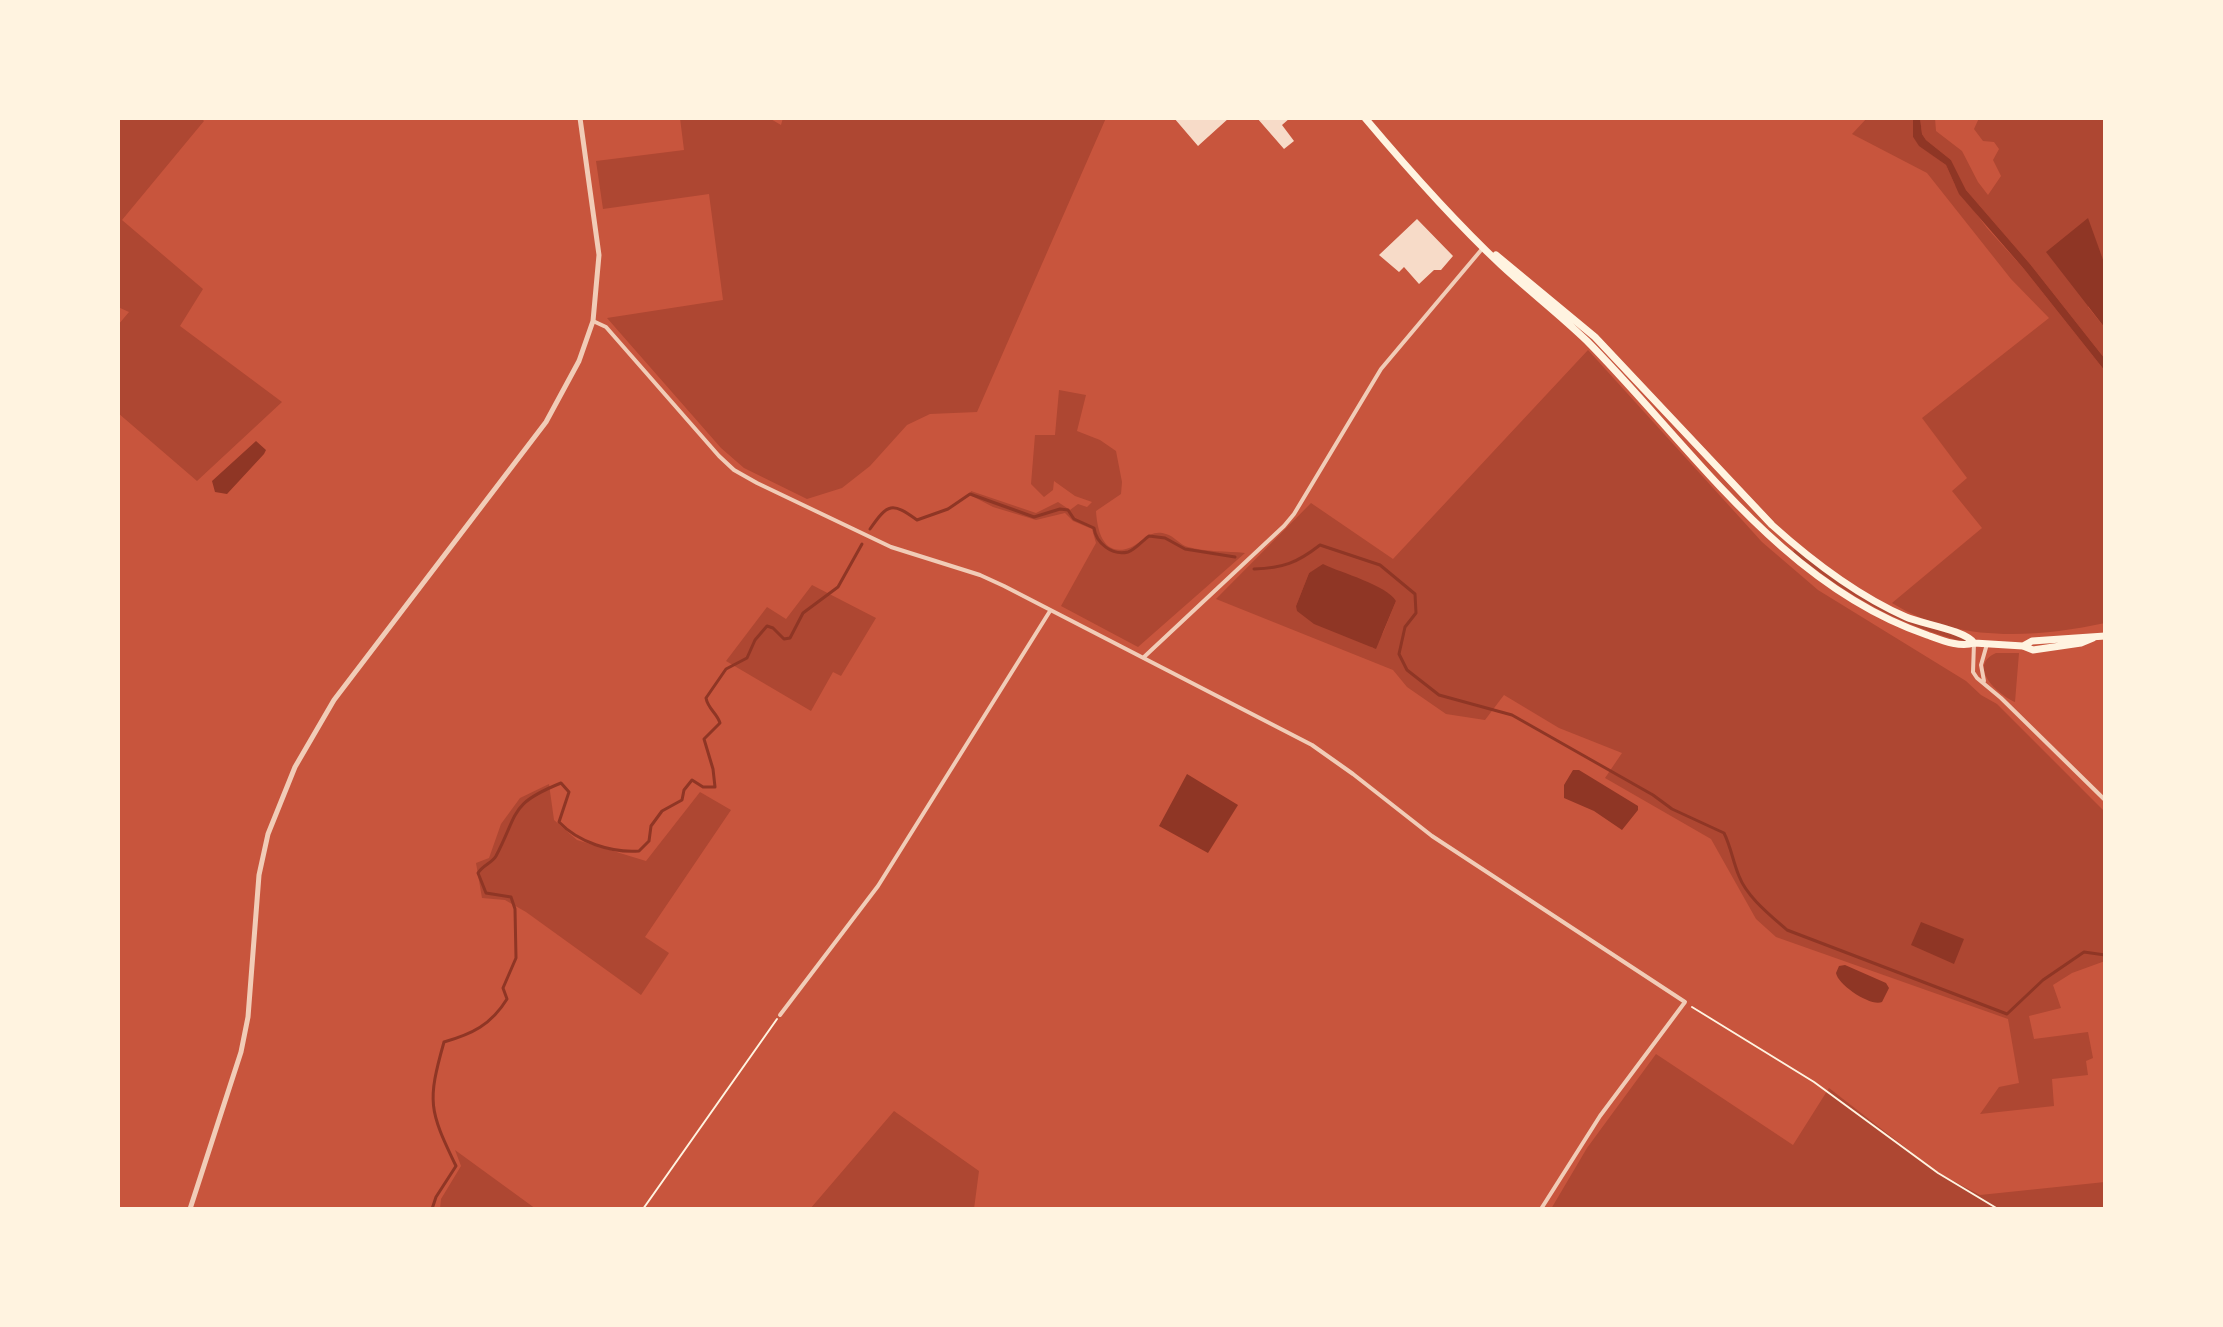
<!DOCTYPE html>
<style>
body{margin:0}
#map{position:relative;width:2223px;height:1327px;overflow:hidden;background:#c8553d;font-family:Mulish,sans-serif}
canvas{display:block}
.frame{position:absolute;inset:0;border:120px solid #fff3e0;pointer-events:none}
</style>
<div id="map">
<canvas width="2223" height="1327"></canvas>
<div class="frame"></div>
</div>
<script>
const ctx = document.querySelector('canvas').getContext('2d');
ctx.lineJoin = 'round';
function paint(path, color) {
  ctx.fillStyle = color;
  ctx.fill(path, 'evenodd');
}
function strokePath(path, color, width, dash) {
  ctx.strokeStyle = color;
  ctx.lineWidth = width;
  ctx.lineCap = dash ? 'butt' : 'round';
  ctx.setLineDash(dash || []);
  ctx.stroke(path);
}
const green = new Path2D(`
 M118,118H201L204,121L122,220L203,289L180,326L282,402L197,481L118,413V325L129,312L118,307Z
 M680,118H769L781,125L783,118H1106L977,412L930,414L907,425L870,466L842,488L807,499L744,468L721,448L607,318L723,300L709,194L603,209L596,161L684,150Z
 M1867,118H1913V137L1919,145L1946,165L1955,185L1987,228L2024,269L2105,371V623C2035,638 1956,643 1892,603L1982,528L1952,491L1967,478L1922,418L2049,318L2011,279L1927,173L1852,134Z
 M1920,118H1935L1936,131L1962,151L1978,182L1988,195L2001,176L1993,160L1999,149L1994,142L1983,141L1974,129L1979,118H2105V265L2087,218L2088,307L2105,328V359L2030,264L1966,190L1951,160L1926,140L1922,134Z
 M1588,350L1762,542L1818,590L1966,681L1981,695L1997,704L2105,812V961L2072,973L2053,985L2061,1008L2029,1016L2034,1039L2088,1032L2093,1058L2086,1061L2088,1075L2052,1079L2054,1106L1980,1114L1999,1087L2019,1083L2008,1019L1776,937L1756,919L1711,839L1605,778L1622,753L1559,728L1504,695L1485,720L1446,714L1407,687L1393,670L1216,599L1311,503L1393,559ZM1323,565L1350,578H1357L1396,601L1383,633L1373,648C1363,639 1343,636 1330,629C1318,622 1307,614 1296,606L1309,573Z
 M1059,390L1086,395L1077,431L1100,440L1116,451L1122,482L1121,494L1096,511C1097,528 1102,555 1126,549C1141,546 1148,528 1166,534C1174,536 1180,545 1188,547C1205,552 1227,551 1245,553L1138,647L1061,606L1096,543L1092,529L1073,521L1065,513L1036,520L993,507L970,495L971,491L1036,513L1058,502L1070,510L1078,504L1087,507L1092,502L1075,496L1054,481L1053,490L1044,497L1031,484L1035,435H1055Z
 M1795,549L1913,623L1969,639V643C1900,626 1848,596 1793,552Z
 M812,585L876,618L841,676L833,672L811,711L726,661L767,607L786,619Z
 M1996,653H2019L2015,702C1997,694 1967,666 1996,653Z
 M549,784L554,820L577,840L646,861L700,792L731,810L645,937L669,953L641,995L526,912L505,900L482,898L476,863L489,858L501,824L520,798Z
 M1656,1054L1793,1145L1829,1088L1938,1173L1980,1195L2105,1182V1209H1551L1587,1148Z
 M894,1111L979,1171L974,1209H810Z
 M455,1150L536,1209H440L441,1199L461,1166Z`);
const water = new Path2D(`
 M1913,118H1920L1922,134L1926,140L1951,160L1966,190L2030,264L2105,359V371L2024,269L1959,194L1946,165L1919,146L1913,137Z
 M2088,218L2105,265V328L2046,252Z
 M256,441L266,450L264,454L227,494L215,492L212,481Z
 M1323,564C1341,573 1387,585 1396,601L1376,649L1314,624L1297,611L1296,606L1309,573Z
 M1573,770H1579L1638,806V810L1622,830L1594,811L1564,798V785Z
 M1187,774L1238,805L1208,853L1159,826Z
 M1921,922L1964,939L1954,964L1911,945Z
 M1845,965L1886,983L1889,988L1882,1002C1871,1007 1838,985 1836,973L1839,966Z`);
const stream = new Path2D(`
 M870,529C888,503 892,502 917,520L948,509L970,494L1034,517L1060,509L1068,510L1074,519L1094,528C1096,543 1112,556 1128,552C1135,550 1143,540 1149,536L1165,538L1185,549L1235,557
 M1254,569C1283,568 1297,563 1320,545L1380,565L1415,594L1416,613L1405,627L1399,654L1407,670L1439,695L1512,715L1653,795L1672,809L1724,833C1731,847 1733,862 1739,876C1747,897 1770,915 1787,930L2007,1014L2043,980L2084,952L2105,955
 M432,1209L436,1197L456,1166C429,1110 427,1102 444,1042C472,1034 491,1025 507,999L503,988L516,958L515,909L511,897L486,893L478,873C483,865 492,863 496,856C519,812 509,804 561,783L569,792L559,822C578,842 611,853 639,851L649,841L651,826L662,811L682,800L684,790L692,780L703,787H715L713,769L704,739L720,723C717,713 708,709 706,698L726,669L747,658L755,640L767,626L773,628L784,639L790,638L803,613L838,587L862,544`);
const building = new Path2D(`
 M1174,118H1229L1198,146Z
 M1257,118H1290L1282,125L1294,141L1284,149Z
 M1417,219L1453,256L1441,270H1434L1419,284L1404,267L1399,272L1379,255Z`);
const path = new Path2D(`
 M1692,1007L1814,1082L1938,1173L1998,1209
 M643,1209L777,1019`);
const minor = new Path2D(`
 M593,321L606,327L719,456L734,470L757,483L891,547L980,575L1004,586L1312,745L1353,774L1432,836L1685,1002L1600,1116L1541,1209
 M1974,643L1973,672L1977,678L2001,698L2105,800
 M1144,657L1284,526L1294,514L1381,369L1482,249
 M1984,681L1981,665L1987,644
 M780,1015L878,886L1050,611`);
const tertiary = new Path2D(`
 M190,1209L241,1052L248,1017L259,875L268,834L295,767L334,700L546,422L579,361L593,321L599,255L580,118`);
const primary = new Path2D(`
 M1365,118C1408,169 1452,219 1501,265C1529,291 1559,314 1587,341C1691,446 1781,585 1927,635C1941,640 1960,648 1974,643L2023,646L2033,650L2081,643L2093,638
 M1496,255L1595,337L1772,525C1812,561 1856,595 1906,617C1922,624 1965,630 1974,643
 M2023,646L2032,641L2105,636`);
paint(green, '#ae4732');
paint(water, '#8f3625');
strokePath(stream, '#8f3625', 3);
paint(building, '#f7dbc8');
strokePath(path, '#fff3e0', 2);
strokePath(minor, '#f1ccb7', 4);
strokePath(tertiary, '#f1ccb7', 5);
strokePath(primary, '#fff3e0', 7);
</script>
